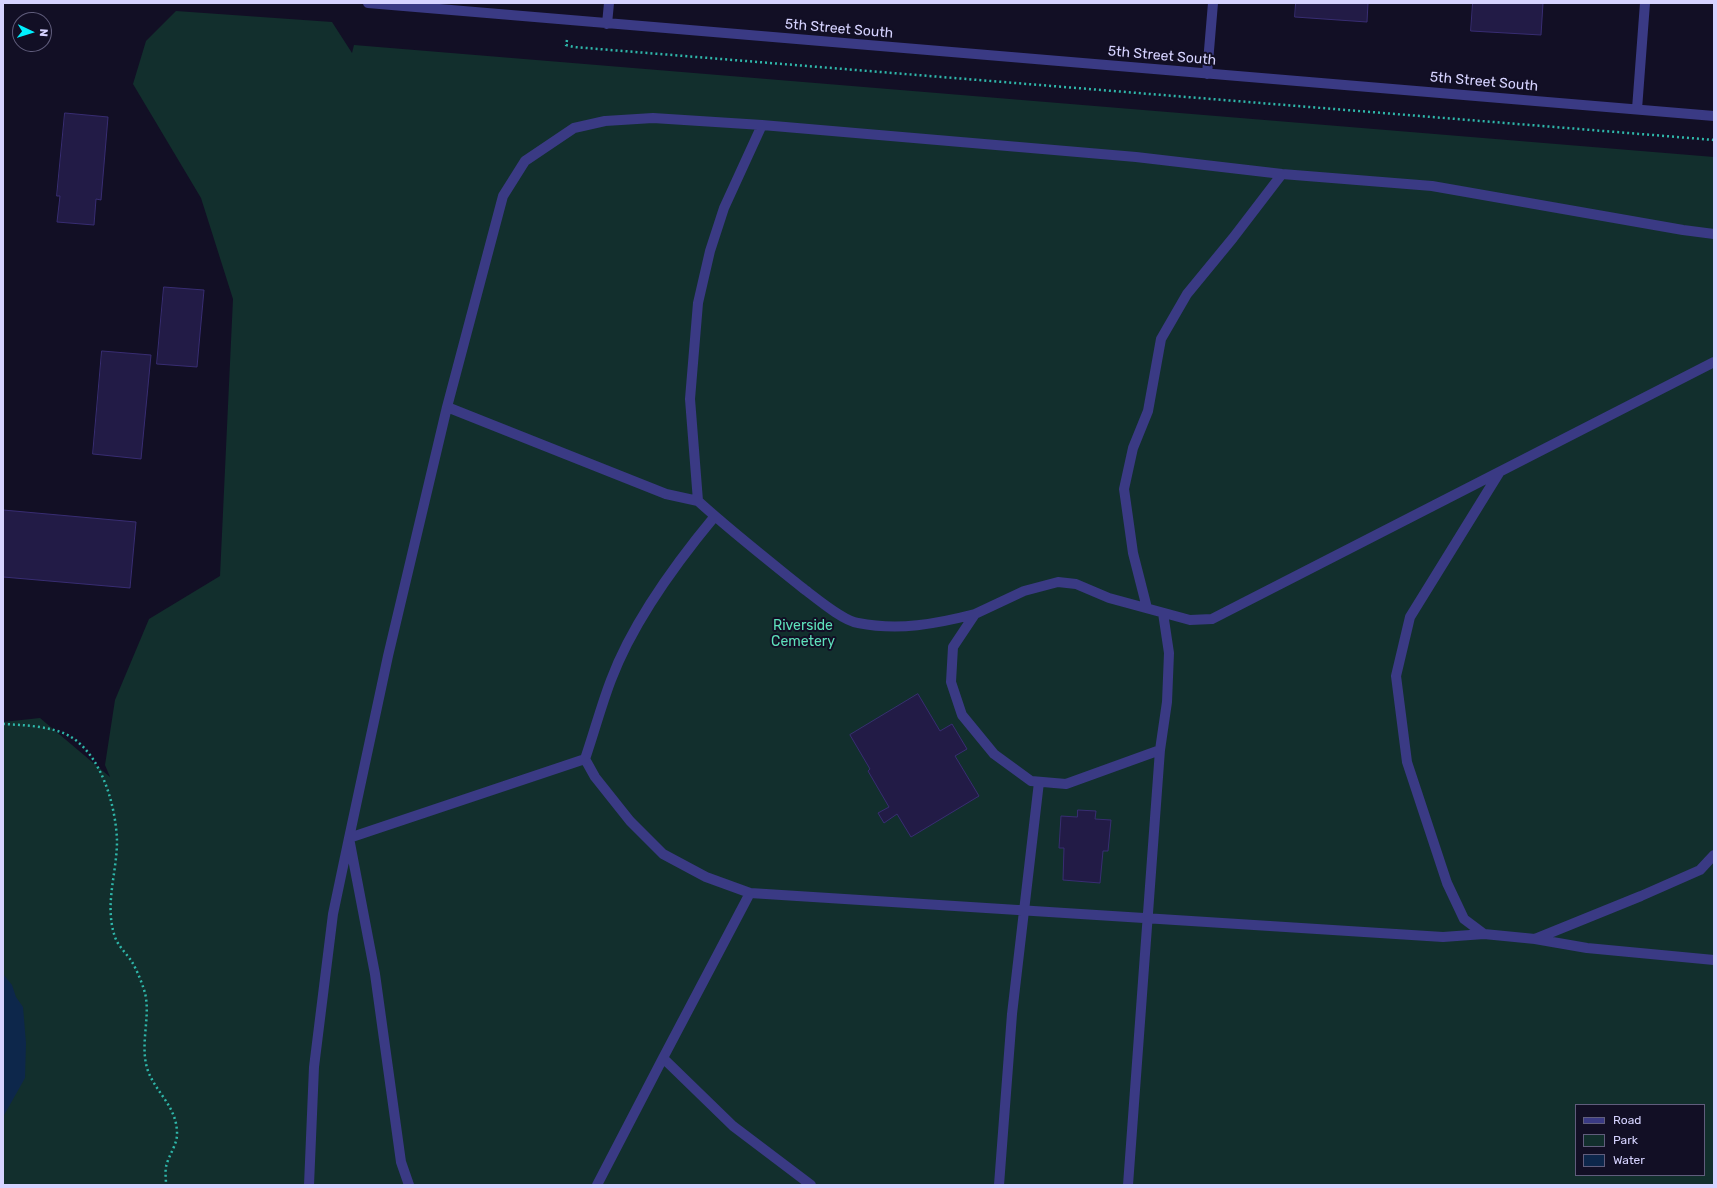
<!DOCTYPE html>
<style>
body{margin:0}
#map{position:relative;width:1717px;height:1188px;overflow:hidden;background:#120f25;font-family:Rubik,sans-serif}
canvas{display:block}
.frame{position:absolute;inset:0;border:4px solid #d6d3ff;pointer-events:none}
.legend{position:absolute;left:1575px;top:1104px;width:130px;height:72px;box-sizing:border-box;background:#120f25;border:1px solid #605d7c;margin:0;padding:5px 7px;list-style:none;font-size:12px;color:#d6d3ff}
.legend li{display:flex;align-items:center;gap:8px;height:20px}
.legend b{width:20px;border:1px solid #605d7c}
.north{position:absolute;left:12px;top:12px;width:40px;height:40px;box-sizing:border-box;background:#120f25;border:1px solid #605d7c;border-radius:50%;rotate:94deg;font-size:11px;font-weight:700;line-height:16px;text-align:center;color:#d6d3ff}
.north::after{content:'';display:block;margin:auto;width:14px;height:18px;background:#00effe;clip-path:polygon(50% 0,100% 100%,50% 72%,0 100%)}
</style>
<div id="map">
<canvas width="1717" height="1188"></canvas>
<div class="frame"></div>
<ul class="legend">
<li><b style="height:5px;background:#3a3a84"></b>Road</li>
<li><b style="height:11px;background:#122f2d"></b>Park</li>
<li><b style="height:11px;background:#0d274b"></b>Water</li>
</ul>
<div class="north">N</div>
</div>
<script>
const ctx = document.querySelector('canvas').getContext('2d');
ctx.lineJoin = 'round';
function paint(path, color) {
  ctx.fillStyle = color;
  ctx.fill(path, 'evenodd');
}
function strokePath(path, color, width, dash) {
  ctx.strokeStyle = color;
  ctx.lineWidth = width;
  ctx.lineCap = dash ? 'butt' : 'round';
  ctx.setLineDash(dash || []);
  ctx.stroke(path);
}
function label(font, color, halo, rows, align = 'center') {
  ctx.font = font + ' Rubik,sans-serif';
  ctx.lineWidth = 4;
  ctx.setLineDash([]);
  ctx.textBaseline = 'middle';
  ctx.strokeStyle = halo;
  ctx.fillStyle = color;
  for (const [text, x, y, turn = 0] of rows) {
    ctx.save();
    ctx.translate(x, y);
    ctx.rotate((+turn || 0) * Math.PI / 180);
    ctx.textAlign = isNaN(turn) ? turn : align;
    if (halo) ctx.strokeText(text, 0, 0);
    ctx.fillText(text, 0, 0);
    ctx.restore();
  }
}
const green = new Path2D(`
 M176,11L332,22L352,53L354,45L1714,157V1185H3V722L40,718L110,777L105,765L115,700L149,619L220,576L233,299L201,198L133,84L146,41ZM1576,1105H1704V1175H1576Z`);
const water = new Path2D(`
 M3,974L12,985L16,997L23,1007L26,1043L25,1078L3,1117Z`);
const building = new Path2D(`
 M1296,3H1368L1367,22L1295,17Z
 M1473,3H1543L1541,35L1471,31Z
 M65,113L108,117L101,200L96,199L94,225L57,222L60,196H57Z
 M164,287L204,290L197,367L157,364Z
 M102,351L151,355L141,459L93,454Z
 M3,510L136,522L130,588L3,577Z
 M918,694L940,731L952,724L967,749L955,756L979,796L911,837L897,814L884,823L878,813L889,807L868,771L870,769L850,735Z
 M1078,810L1096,811L1095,819L1111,820L1108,851H1103L1100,883L1063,880L1064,848H1059L1061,816L1077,817Z`);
const path = new Path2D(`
 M567,40L566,45L574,47L1714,140
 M3,724C22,725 54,726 71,737C102,756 116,807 117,841C117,873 104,905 115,937C118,946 127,954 132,962C137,970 142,983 145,993C151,1018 139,1045 148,1071C157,1094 176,1106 177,1132C178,1144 168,1156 166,1167C165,1173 166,1179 166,1185`);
const minor = new Path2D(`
 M368,3L1714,116
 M607,24L609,3
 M1207,74L1213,3
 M1637,109L1645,3
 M762,125L724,208L710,251L698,303L690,399L698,501C732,532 768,560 804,589C816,598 843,621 858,623C899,631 936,624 975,614
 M447,407L666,494L698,501
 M1499,473L1410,617L1396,676L1407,762L1447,883L1464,919L1484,934L1535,939L1641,896L1700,870L1714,855
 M1147,608L1133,553L1124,489L1133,448L1148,411L1161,339L1187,294L1233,238L1282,174
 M1160,750L1066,784L1031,781L994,754L962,715L951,682L953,647L975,614L1024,591L1058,582L1076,584L1109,598L1190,620L1212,619L1714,362
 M585,759L595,777L630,821L663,854L706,877L750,893L1443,937L1484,934
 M750,893L663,1058L733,1126L811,1185
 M1535,939L1587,948L1714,960
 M309,1185L314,1067L333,914L349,838L585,759C594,733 601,706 611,680C632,624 676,563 715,516
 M409,1185L401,1162L375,974L349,838L388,656L447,407L503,196L525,161L574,128L605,121L653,118L762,125L1136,157L1282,174L1432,186L1683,230L1714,234
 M597,1185L663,1058
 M999,1185L1012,1014L1039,782
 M1128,1185L1160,750L1167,702L1169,653L1163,613`);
const streetNames = [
 ["5th Street South",839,29,5],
 ["5th Street South",1162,56,5],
 ["5th Street South",1484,82,5]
];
const parkNames = [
 ["Riverside",803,626],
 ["Cemetery",803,642]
];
paint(green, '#122f2d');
paint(water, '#0d274b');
paint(building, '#221b46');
strokePath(building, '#382d72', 1);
strokePath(path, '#2fb7aa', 2.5, [2, 3]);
strokePath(minor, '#3a3a84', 10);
label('14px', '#d6d3ff', '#120f25', streetNames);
label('14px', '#5ee0ba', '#120f25', parkNames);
</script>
